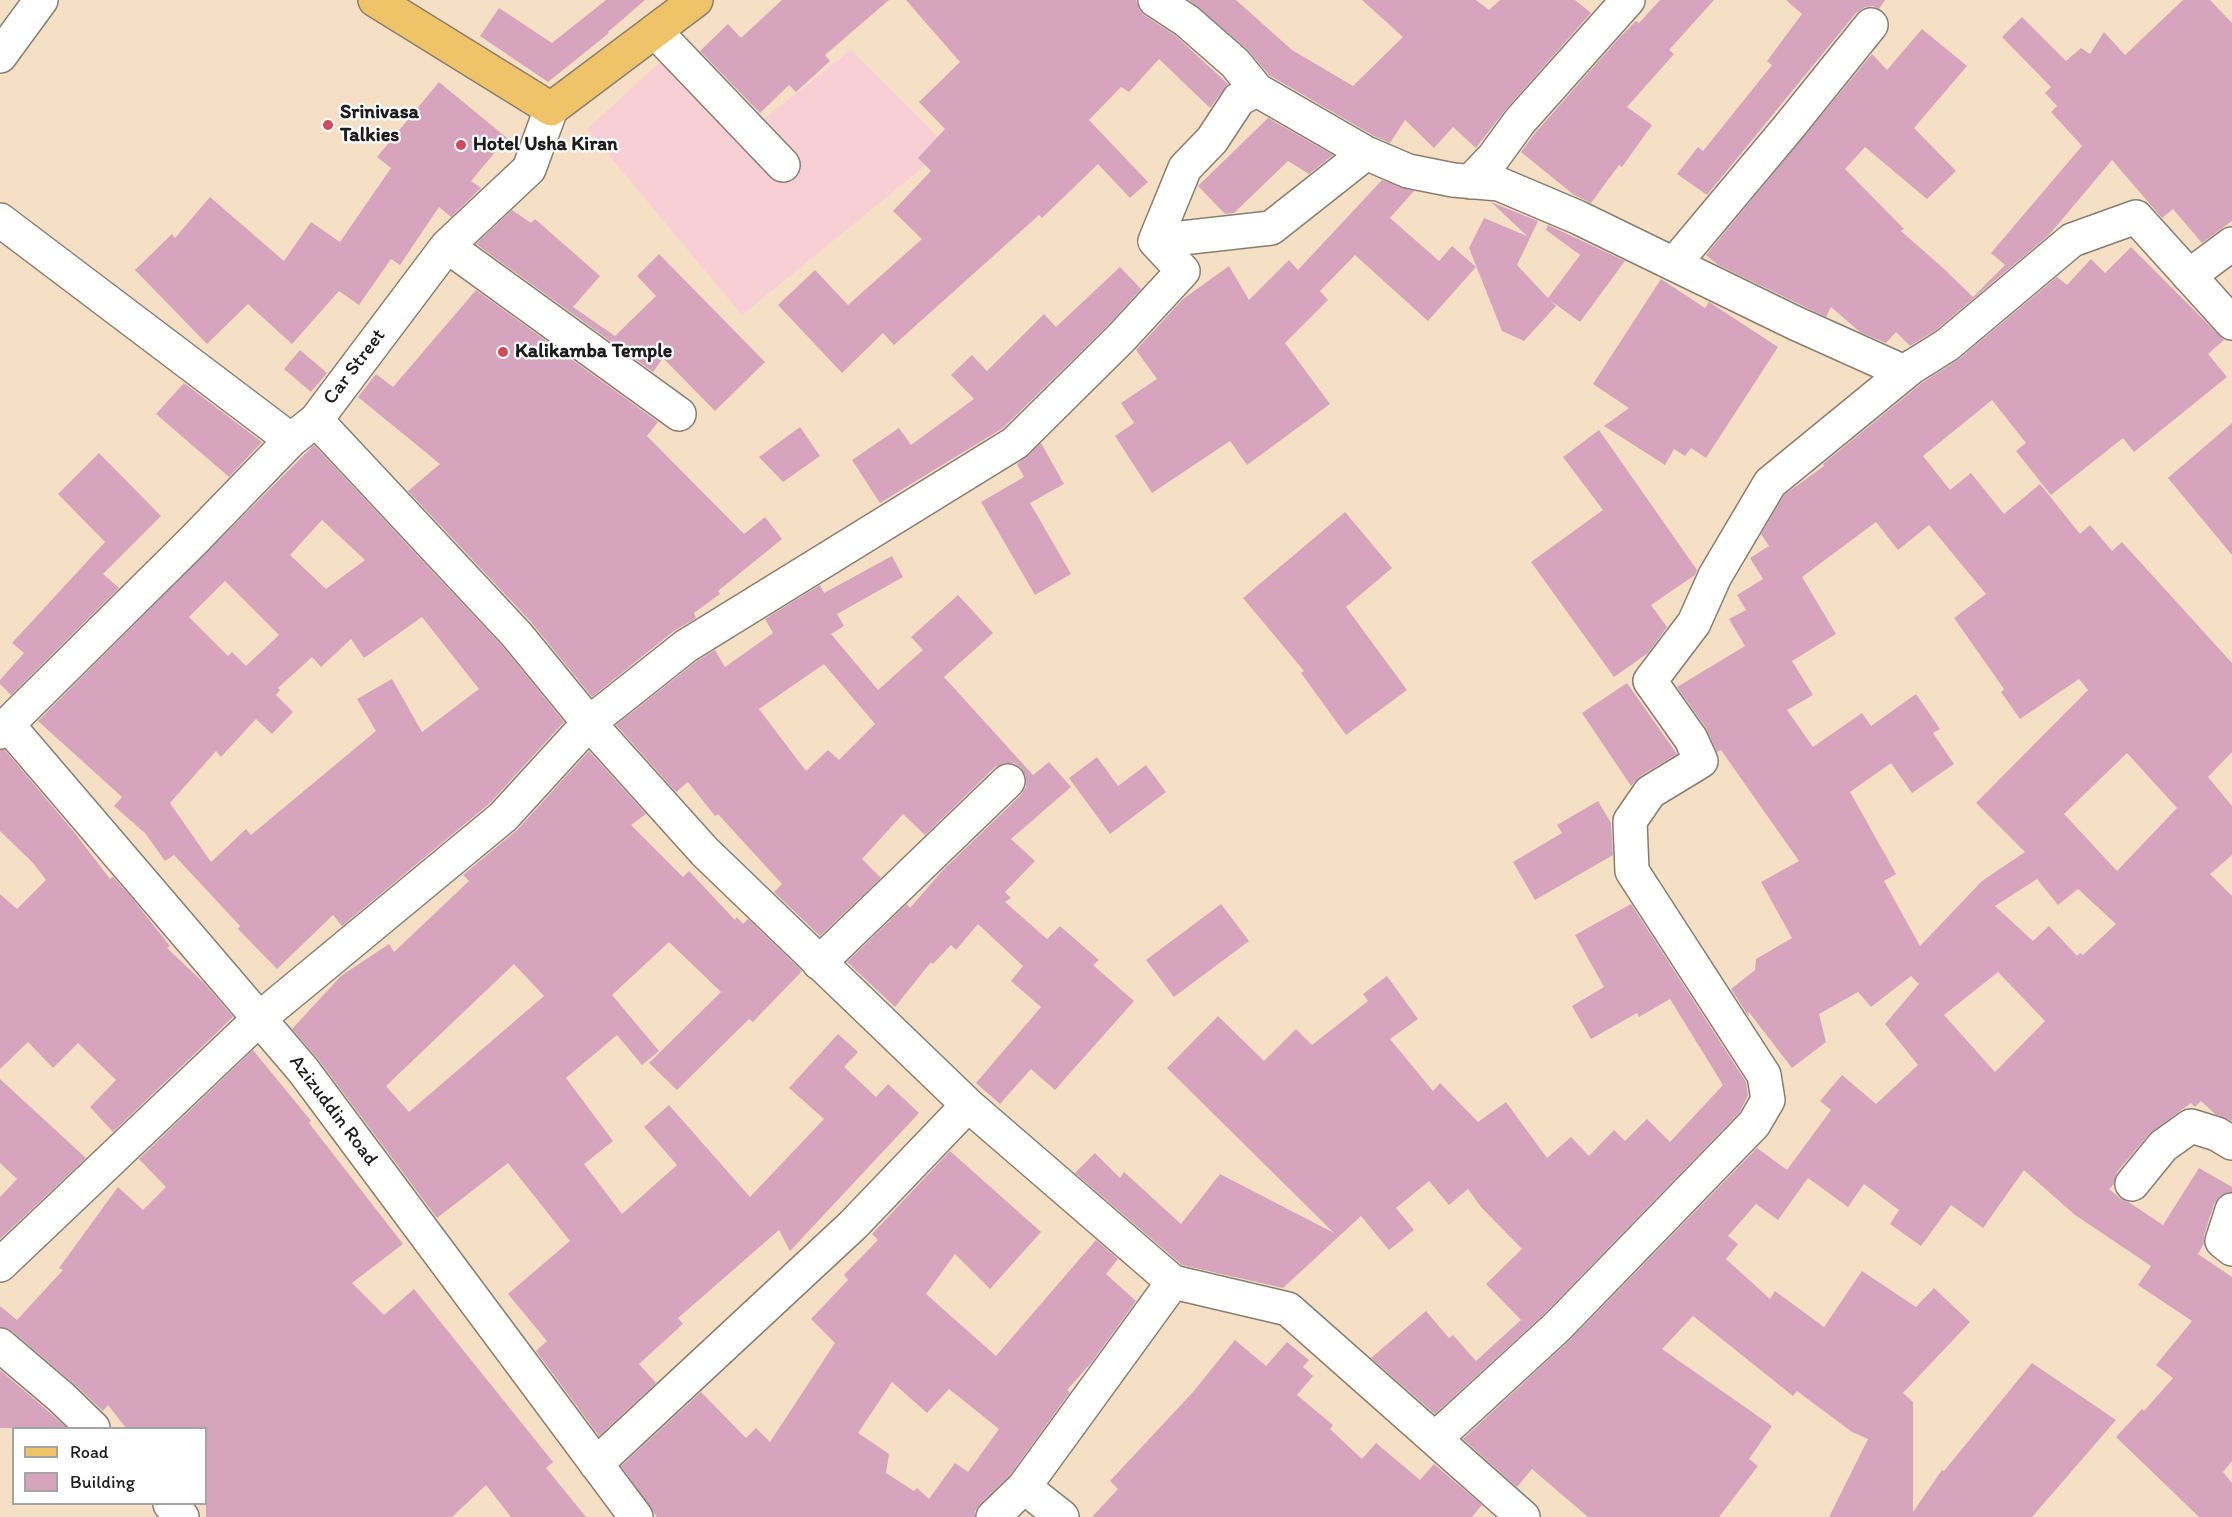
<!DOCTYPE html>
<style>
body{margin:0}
#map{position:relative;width:2232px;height:1517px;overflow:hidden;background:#f5e0c5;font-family:Itim,sans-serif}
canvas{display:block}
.legend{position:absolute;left:12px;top:1427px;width:195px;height:78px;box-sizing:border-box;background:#fff;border:2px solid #a4a4a4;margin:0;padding:8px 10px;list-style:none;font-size:18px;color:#1c1c1c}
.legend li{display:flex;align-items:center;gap:12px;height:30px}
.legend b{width:30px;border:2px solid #a4a4a4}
</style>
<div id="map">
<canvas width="2232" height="1517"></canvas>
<ul class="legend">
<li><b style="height:8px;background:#efc469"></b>Road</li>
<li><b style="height:16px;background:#d6a5bd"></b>Building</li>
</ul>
</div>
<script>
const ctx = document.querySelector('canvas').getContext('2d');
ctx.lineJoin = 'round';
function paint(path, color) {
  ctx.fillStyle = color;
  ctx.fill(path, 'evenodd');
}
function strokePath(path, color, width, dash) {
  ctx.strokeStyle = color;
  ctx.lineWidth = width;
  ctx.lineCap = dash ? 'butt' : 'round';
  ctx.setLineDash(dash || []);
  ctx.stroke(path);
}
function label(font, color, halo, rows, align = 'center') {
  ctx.font = font + ' Itim,sans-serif';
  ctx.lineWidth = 4.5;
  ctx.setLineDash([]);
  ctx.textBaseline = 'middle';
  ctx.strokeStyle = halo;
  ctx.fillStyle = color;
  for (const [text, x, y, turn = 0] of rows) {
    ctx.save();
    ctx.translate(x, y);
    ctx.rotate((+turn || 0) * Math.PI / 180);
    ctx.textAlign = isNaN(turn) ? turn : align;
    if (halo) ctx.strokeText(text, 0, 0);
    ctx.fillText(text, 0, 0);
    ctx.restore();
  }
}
const built = new Path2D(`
 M677,47L751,129L851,50L948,147L742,315L587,129Z`);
const building = new Path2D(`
 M606,0H645L608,32L609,33L548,82L480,36L499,8L552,43Z
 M782,0H889L825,55L830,61L796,92L789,85L760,113L700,51L728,24L741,38Z
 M906,0H1136L1139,9L1144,15L1176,36L1228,84L1210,108L1159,59L1129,92L1121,87L1089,120L1148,182L1130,198L1098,164L1042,218L1039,215L894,345L883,333L842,373L778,305L815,270L848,305L922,239L893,211L931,171L918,158L945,129L919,102L960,62Z
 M1189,0H1236L1292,50L1353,86L1403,37L1362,0H1476L1489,10L1500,0H1575L1591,13L1506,109L1476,148L1453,127L1434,148L1405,120L1390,143L1374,136L1269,75L1247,49Z
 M1660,0H1714L1669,50L1674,54L1627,107L1652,125L1622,167L1619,165L1591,203L1574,195L1521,152L1535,133L1620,37L1636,21L1639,23Z
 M1786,0H1885L1879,9L1873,6L1865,7L1856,13L1707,195L1677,174L1698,147L1703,151L1772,65L1767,61L1802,14Z
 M2183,0H2210L2232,23V221L2202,243L2173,209L2162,218L2112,160L2049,235L1936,330L1910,346L1896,332L1886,343L1860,332L1831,307L1826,317L1718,265L1706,255L1872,54L1887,70L1922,29L1967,66L1914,128L1956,171L1927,199L1865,147L1845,169L1904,229L1901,231L1943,268L1973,297L2005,265L1991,253L2082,146L2051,112L2057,106L2045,93L2051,87L2002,37L2022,17L2066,61L2081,48L2090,54L2104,32L2125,55Z
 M439,82L507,138L471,181L481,188L451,217L439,207L400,265L391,259L359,305L339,291L292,344L248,304L207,344L135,270L172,234L175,238L210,197L284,261L311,222L340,242L391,168L377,157Z
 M1268,118L1333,155L1309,174L1288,161L1234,213L1225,214L1198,186Z
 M1382,180L1414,191L1390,218L1439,261L1452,246L1476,267L1428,321L1355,255L1320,291L1328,300L1285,343L1330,404L1247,465L1230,441L1152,493L1115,436L1134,423L1121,403L1157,379L1136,350L1183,299L1229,266L1249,300L1289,260L1298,270Z
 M1491,202L1538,221L1517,265L1548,298L1580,255L1546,230L1548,225L1625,261L1580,322L1551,301L1556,306L1524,341L1502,331L1469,248L1484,218L1527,236Z
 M512,210L531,223L535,219L600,276L573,307L615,336L656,296L637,276L659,254L765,362L715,411L663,358L653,372L476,244Z
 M2131,247L2224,340L2208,354L2227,377L2134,452L2123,438L2051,495L2016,451L2026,443L1992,400L1923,456L1950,490L1971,473L2004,514L2040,484L2080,534L2090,525L2112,551L2122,542L2232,663V752L2208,777L2232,806V855L2210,874L2232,896V1121L2215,1114L2201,1101L2195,1107L2191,1103L2149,1134L2117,1172L2114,1184L2109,1189L2121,1199L2130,1203L2163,1225L2199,1168L2232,1187V1192L2220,1196L2214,1204L2204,1235V1243L2198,1254L2232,1277V1461L2223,1472L2232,1483V1517H2199L2116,1437L2142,1409L2144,1411L2173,1378L2156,1365L2192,1321L2138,1285L2151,1266L2075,1215L2024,1170L1983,1228L1951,1205L1921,1246L1890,1224L1899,1210L1864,1184L1848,1207L1808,1178L1778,1220L1756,1204L1728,1236L1738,1244L1726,1259L1770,1299L1775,1291L1824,1327L1862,1271L1916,1307L1934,1288L1970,1322L1903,1393L1913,1402V1512L1942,1470L1944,1471L2032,1363L2116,1420L2032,1517H1829L1868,1439L1852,1432L1797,1391L1793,1396L1693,1316L1662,1349L1772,1426L1749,1459L1758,1466L1719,1517H1588L1532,1469L1517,1487L1463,1439L1570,1340L1757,1148L1787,1170L1831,1110L1820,1101L1842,1075L1876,1104L1918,1065L1885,1024L1919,984L1911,976L1871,1007L1858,992L1819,1014L1826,1042L1792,1068L1748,1011L1749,1017L1731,989L1755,970L1756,959L1792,938L1761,882L1799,861L1721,750L1717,752L1706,728L1677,687L1745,646L1729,619L1746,610L1737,595L1763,579L1750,558L1769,546L1761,534L1784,495L1824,466L1823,464L1922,383L1959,359L2057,277L2067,285L2091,259L2105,273ZM1876,522L1898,550L1929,525L1986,594L1954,618L2004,689L2001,692L2020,719L2079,679L2088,690L1976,803L2025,852L1982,881L1920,946L1884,881L1896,874L1850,792L1891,763L1912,793L1954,764L1933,733L1940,729L1916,694L1871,726L1862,713L1813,747L1787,710L1813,695L1792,661L1836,634L1802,577ZM2127,753L2177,808L2117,871L2064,814ZM2037,879L2058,905L2078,889L2116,924L2083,955L2080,953L2077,956L2049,926L2033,941L1995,906ZM1998,972L2045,1021L1995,1072L1944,1015Z
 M1120,267L1141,289L1108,325L1003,428L880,503L852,460L899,428L911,445L974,399L951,375L972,355L987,371L1044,314L1056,327Z
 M1661,279L1705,308L1709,302L1778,347L1706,458L1691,448L1685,456L1674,449L1665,465L1604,426L1629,408L1593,384Z
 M476,290L658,422L647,436L744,534L765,517L782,539L718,591L720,594L694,613L696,618L674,631L592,697L531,622L408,491L440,464L358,397L376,374L393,387Z
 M300,350L327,373L311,392L284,369Z
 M184,383L262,442L229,477L156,414Z
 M2232,423V555L2168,478Z
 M800,427L820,456L783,482L759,457Z
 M1599,430L1697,570L1695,575L1651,605L1667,627L1648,653L1614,677L1531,562L1603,510L1563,457Z
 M1041,443L1064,484L1030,503L1071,574L1035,595L981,502L1024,477L1017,464Z
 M314,445L503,647L564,722L490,803L342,926L333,915L277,969L238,929L240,926L174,855L165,861L145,833L114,806L122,797L38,721ZM322,520L365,560L326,589L290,555ZM225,581L279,635L246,666L232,652L228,656L189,617ZM422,617L479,689L422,732L392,679L357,699L376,731L251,835L246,829L211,862L170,803L216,751L221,757L256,719L272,734L293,712L276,695L280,690L278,688L312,657L321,667L351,639L364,658Z
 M99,453L161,516L103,574L119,588L11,695L0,684V680L24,653L12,643L105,542L58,494Z
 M1345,512L1392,568L1346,607L1407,690L1346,735L1301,673L1304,671L1243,598Z
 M892,556L903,577L837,614L844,626L831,634L878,690L923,650L911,637L958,595L993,633L944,677L1033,775L1049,762L1071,787L1011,839L1035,861L1005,892L1011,898L1005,902L1047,939L1060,926L1099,960L1093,965L1134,1001L1055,1090L1031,1069L1000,1104L976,1083L1041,1007L1011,981L1023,966L978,924L956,950L951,945L933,964L931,962L895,1007L847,962L907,904L910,908L943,870L1021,795L1026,787V777L1021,768L1014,763H1004L995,767L925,835L903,814L862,859L881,878L820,936L774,892L782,884L718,814L715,816L688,782L676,792L616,725L697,661L715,650L725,667L773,633L765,619L820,585L824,593ZM824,664L875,724L839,760L828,750L806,771L759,709Z
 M1627,683L1677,754L1640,776L1631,786L1582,713Z
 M0,750H5L74,832L110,879L113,877L131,897L170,946L167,948L204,983L233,1017L113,1132L90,1107L116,1080L78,1043L53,1068L28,1042L0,1069V894L17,909L46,880L33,863L0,831Z
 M589,751L646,814L631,825L683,877L689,871L735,920L737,917L743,924L748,919L802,971L753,1022L749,1019L677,1090L649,1063L721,992L669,942L612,995L659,1051L642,1065L617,1035L566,1078L613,1141L584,1164L622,1214L677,1165L644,1127L669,1105L750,1197L824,1119L789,1088L838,1034L858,1052L844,1067L876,1097L888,1084L919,1113L790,1251L779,1230L678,1318L683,1324L639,1364L656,1383L599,1436L536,1351L547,1341L508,1294L570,1241L508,1163L437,1218L318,1059L292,1029L341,976L389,944L394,952L469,881L463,875L517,830ZM514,964L544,996L409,1112L386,1086Z
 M1097,757L1118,786L1146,765L1166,792L1110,834L1069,778Z
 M1598,801L1611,823L1613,855L1535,900L1513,862L1562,833L1557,825Z
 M1221,904L1249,941L1174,997L1146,960Z
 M1631,904L1746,1082L1748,1096L1739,1113L1544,1314L1435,1414L1371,1358L1426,1311L1449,1338L1453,1335L1476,1361L1521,1320L1486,1284L1522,1249L1481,1207L1468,1189L1449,1205L1429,1181L1396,1208L1414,1230L1389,1250L1361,1216L1283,1288L1182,1265L1075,1173L1095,1153L1120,1178L1124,1172L1181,1224L1220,1174L1334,1233L1167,1068L1218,1016L1264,1061L1296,1029L1312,1045L1368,1001L1363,994L1387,976L1418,1019L1390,1039L1433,1091L1440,1083L1478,1122L1506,1102L1547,1158L1571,1137L1589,1156L1614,1130L1625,1141L1647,1119L1670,1142L1723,1085L1670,999L1639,1017L1637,1013L1591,1039L1572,1006L1604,987L1575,935Z
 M253,1050L311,1121L309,1123L403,1244L352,1283L384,1315L414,1289L553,1462L546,1468L586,1517H511L486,1485L452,1517H206V1428H126L108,1405L103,1411L73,1383L12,1331L0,1327V1306L17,1320L63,1270L59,1268L118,1187L143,1210L166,1187L139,1159Z
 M0,1079L86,1158L0,1239V1197L17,1179L0,1163Z
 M950,1151L1041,1232L990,1289L955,1254L926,1294L996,1356L1096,1240L1118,1259L1106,1274L1136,1301L1091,1363L1067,1390L1070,1392L1010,1475L980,1504L975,1511V1517H657L621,1466L701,1392L746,1438L756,1428L770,1442L835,1343L811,1319L848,1280L844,1275L878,1240L872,1234ZM892,1382L927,1413L949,1389L999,1429L968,1472L955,1463L929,1499L917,1488L914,1491L886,1473L889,1454L858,1433Z
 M1235,1340L1266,1366L1287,1342L1309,1360L1303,1367L1313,1376L1297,1395L1333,1425L1330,1429L1362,1459L1376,1443L1420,1480L1434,1464L1482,1505L1472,1517H1092L1118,1489L1110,1481L1193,1392Z
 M0,1370L48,1411L67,1428H0Z`);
const minor = new Path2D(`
 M1155,0L1187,21L1235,63L1257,90L1366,153L1408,171L1453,180L1499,184L1577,217L1795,323L1904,372L1947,345L2072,240L2136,217L2232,323
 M655,31L783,165
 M0,56L41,0
 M1470,182L1493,158L1520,121L1628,0
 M0,220L291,440
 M1155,241L1271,228L1366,153
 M447,246L679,414
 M1674,264L1788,128L1871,25
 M2189,276L2232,244
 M316,420L517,635L589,723L705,852L968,1105L1173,1282L1288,1309L1523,1517
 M7,724L303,1070L636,1517
 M0,732L193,541L291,440L316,420L447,246L529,169L551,109
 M819,963L1008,781
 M2132,1184L2163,1146L2191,1126L2217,1134L2232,1143
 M2232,1210L2222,1241L2232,1249
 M0,1265L260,1018L503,817L589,723L686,646L1015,443L1121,338L1183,271L1155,241L1185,168L1212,140L1239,99L1257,90
 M0,1345L61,1397L93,1428
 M1435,1439L1557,1327L1754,1124L1768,1100L1764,1075L1632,871L1630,821L1650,792L1701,761L1691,739L1650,681L1694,623L1715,576L1770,483L1913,366
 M596,1464L853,1225L968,1105
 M1024,1487L1062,1517
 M170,1504L182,1517
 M993,1517L1024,1487L1173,1282`);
const major = new Path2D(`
 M375,0L551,109L696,0`);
const markers = [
 [328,125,6,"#d1495b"],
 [461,145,6,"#d1495b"],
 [503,352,6,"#d1495b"]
];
const poiNames = [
 ["Srinivasa",340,113],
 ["Talkies",340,136],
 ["Hotel Usha Kiran",473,145],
 ["Kalikamba Temple",515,352]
];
const streetNames = [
 ["Car Street",355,367,-53],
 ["Azizuddin Road",333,1111,53]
];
paint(built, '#f7cfd5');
paint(building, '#d6a5bd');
strokePath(minor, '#887e70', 36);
strokePath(major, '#887e70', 36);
strokePath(minor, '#fff', 33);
strokePath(major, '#efc469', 33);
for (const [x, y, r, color] of markers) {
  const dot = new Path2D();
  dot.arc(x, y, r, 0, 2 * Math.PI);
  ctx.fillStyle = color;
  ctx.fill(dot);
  strokePath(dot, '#fff', 2);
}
label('bold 20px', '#1c1c1c', '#fff', poiNames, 'left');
label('20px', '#1c1c1c', '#fff', streetNames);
</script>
